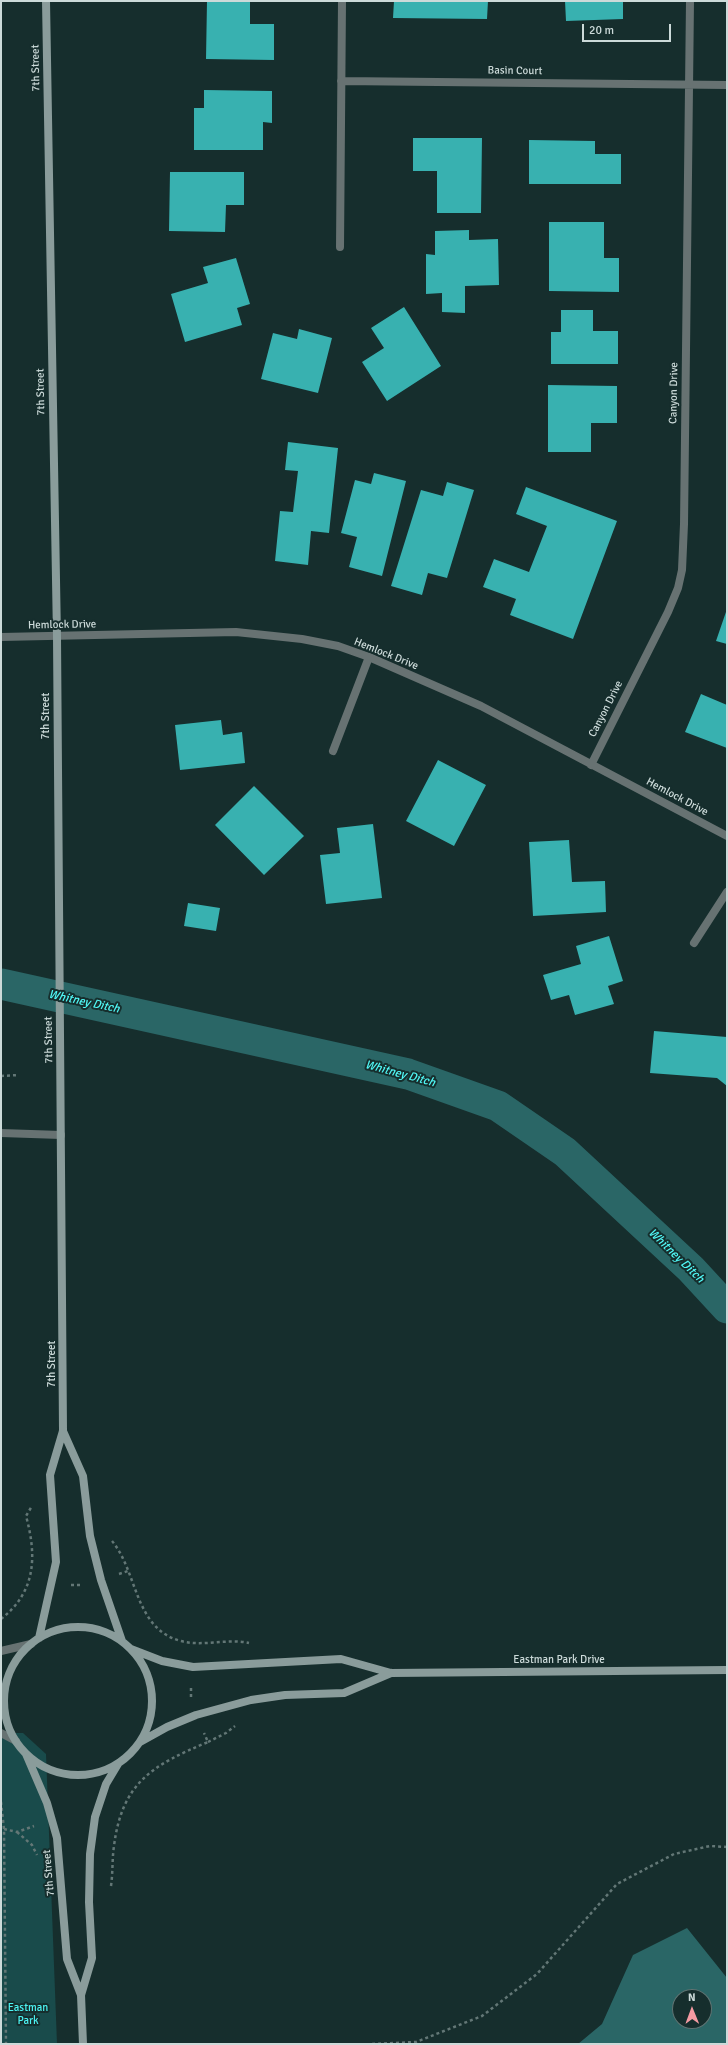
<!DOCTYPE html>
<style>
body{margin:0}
#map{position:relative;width:728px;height:2045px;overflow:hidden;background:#162e2d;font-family:Signika,sans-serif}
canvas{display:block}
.frame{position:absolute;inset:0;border:2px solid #ccdad9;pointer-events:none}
.north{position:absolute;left:672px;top:1989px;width:40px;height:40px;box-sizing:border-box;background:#162e2d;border:1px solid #5f7372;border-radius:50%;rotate:359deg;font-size:11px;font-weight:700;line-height:16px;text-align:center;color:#ccdad9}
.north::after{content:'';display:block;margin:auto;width:14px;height:18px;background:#f49aa2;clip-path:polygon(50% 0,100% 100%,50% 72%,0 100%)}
.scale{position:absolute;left:582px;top:24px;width:89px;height:18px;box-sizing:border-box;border:2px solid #ccdad9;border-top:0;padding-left:5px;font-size:12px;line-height:14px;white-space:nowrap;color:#ccdad9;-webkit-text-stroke:3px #162e2d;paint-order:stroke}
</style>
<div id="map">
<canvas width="728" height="2045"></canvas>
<div class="frame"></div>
<div class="north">N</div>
<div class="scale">20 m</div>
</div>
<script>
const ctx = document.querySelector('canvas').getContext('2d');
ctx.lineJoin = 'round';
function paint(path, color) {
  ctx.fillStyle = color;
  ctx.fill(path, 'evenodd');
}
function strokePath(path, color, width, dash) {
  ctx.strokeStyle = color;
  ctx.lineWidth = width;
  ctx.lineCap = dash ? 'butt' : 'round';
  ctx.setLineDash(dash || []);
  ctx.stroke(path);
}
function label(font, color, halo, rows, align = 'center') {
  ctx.font = font + ' Signika,sans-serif';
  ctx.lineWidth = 4;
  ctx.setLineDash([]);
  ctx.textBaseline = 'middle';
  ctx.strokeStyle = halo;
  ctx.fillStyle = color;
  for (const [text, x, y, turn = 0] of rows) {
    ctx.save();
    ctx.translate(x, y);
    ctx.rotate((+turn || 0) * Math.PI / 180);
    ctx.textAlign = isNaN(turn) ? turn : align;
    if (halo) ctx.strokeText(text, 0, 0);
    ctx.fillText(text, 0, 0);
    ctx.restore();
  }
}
const green = new Path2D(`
 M1,1733H23L46,1754L57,2044H1Z`);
const water = new Path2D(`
 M687,1928L727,1978V2044H578L602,2024L633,1955ZM680,1997H704V2021H680Z`);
const canal = new Path2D(`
 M1,984L408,1074L498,1106L565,1152L691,1269L727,1308`);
const building = new Path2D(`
 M207,1H250V24H274V60L206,59Z
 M394,1H488L487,19L393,18Z
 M565,1H623V19L566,21Z
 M204,90L272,91V123L263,122V150H194V108H204Z
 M413,138H482L481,213H437V171H413Z
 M529,140L595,141V154H621V184H529Z
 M170,172H244V205H226L225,232L169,231Z
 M549,222H604V258H619V292L549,291Z
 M469,230V240L498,239L499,285L465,286V313L442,312V293L426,294V254L435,255V231Z
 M236,258L250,304L237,308L242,325L185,342L171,294L208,283L203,267Z
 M404,307L441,366L387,401L362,362L384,348L371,328Z
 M561,310H593V331H618V364H551V332H561Z
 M299,329L332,338L318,393L261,379L273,333L297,339Z
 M548,385L617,386V423H591V452H548Z
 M288,442L338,448L329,533L311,531L308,565L275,561L280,511L293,512L298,471L285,470Z
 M374,473L406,481L382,576L349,567L357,537L341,533L355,480L371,484Z
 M447,482L474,490L447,578L428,573L422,595L391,586L421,490L443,496Z
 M526,487L617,521L573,639L510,615L516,599L483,587L494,559L529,572L547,526L516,514Z
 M727,609V644L716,641Z
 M701,694L727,705V748L685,732Z
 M221,720L223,735L242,732L245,763L180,770L175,725Z
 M438,760L486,785L454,846L406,821Z
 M254,786L304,836L264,875L215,825Z
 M373,824L382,898L326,904L320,855L340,853L337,828Z
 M569,840L572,882L605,881L606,912L533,916L529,842Z
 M188,903L220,908L216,931L184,926Z
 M609,936L623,981L608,986L614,1004L575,1015L569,995L551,1000L543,975L581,964L576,946Z
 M654,1031L727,1037V1086L717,1078L650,1073Z`);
const path = new Path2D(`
 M1,1076L19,1075
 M112,1541C138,1572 134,1629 181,1641C203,1647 227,1638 249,1643
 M119,1574L128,1571
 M71,1585H82
 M1,1619C36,1592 37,1556 26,1516L32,1506
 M191,1697V1686
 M208,1742L226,1733L235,1726
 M1,1802L4,1829L6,2044
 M4,1829L17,1832L34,1826
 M17,1832L32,1845L37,1855
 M111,1886C113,1872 112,1859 114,1846C122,1782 153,1765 208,1742L204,1733
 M372,2044L416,2042L482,2016L537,1974L617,1884L674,1854L710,1846L727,1847`);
const lane = new Path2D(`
 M1,1133L61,1135`);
const street = new Path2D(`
 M341,81L727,85
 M340,247L342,1
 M1,637L236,632L302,639L338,646L369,657L481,706L727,836
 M333,751L369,657
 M591,765L668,612L678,588L682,570L684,524L690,1
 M694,943L727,892
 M1,1651L31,1644
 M1,1733L16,1741`);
const secondary = new Path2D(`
 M63,1431L83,1476L90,1536L101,1580L122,1641
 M4 1701a74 74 0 1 1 148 0a74 74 0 1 1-148 0Z
 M39,1638L56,1562L50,1475L63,1431L57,637L46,1
 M131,1649L162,1661L193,1667L341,1659L391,1673L727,1670
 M140,1742L167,1727L196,1715L251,1700L285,1695L344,1693L391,1673
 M26,1754L47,1803L57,1838L67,1959L81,1995
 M83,2044L81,1995L92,1958L89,1902L90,1854L95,1817L106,1784L118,1764`);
const streetNames = [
 ["7th Street",36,68,-91],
 ["Basin Court",515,71,1],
 ["7th Street",41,392,-91],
 ["Canyon Drive",674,393,-89],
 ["Hemlock Drive",62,625,-1],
 ["Hemlock Drive",386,654,22],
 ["Canyon Drive",606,709,-63],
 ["7th Street",46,716,-90],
 ["Hemlock Drive",677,797,28],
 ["7th Street",49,1040,-91],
 ["7th Street",52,1364,-90],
 ["Eastman Park Drive",559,1660],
 ["7th Street",49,1873,-95]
];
const parkNames = [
 ["Eastman",28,2008],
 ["Park",28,2021]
];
const waterNames = [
 ["Whitney Ditch",84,1002,12],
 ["Whitney Ditch",400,1074,15],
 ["Whitney Ditch",676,1256,44]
];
paint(green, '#194b4b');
paint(water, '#2a6666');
strokePath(canal, '#2a6666', 31);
paint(building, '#38b1b0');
strokePath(path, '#637776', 2.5, [3, 3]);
strokePath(lane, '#677272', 8);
strokePath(street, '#677272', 8);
strokePath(secondary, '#8a9c9b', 8);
label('11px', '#ccdad9', '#162e2d', streetNames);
label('11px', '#4cf4f3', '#162e2d', parkNames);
label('italic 12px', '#50f7f5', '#162e2d', waterNames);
</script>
